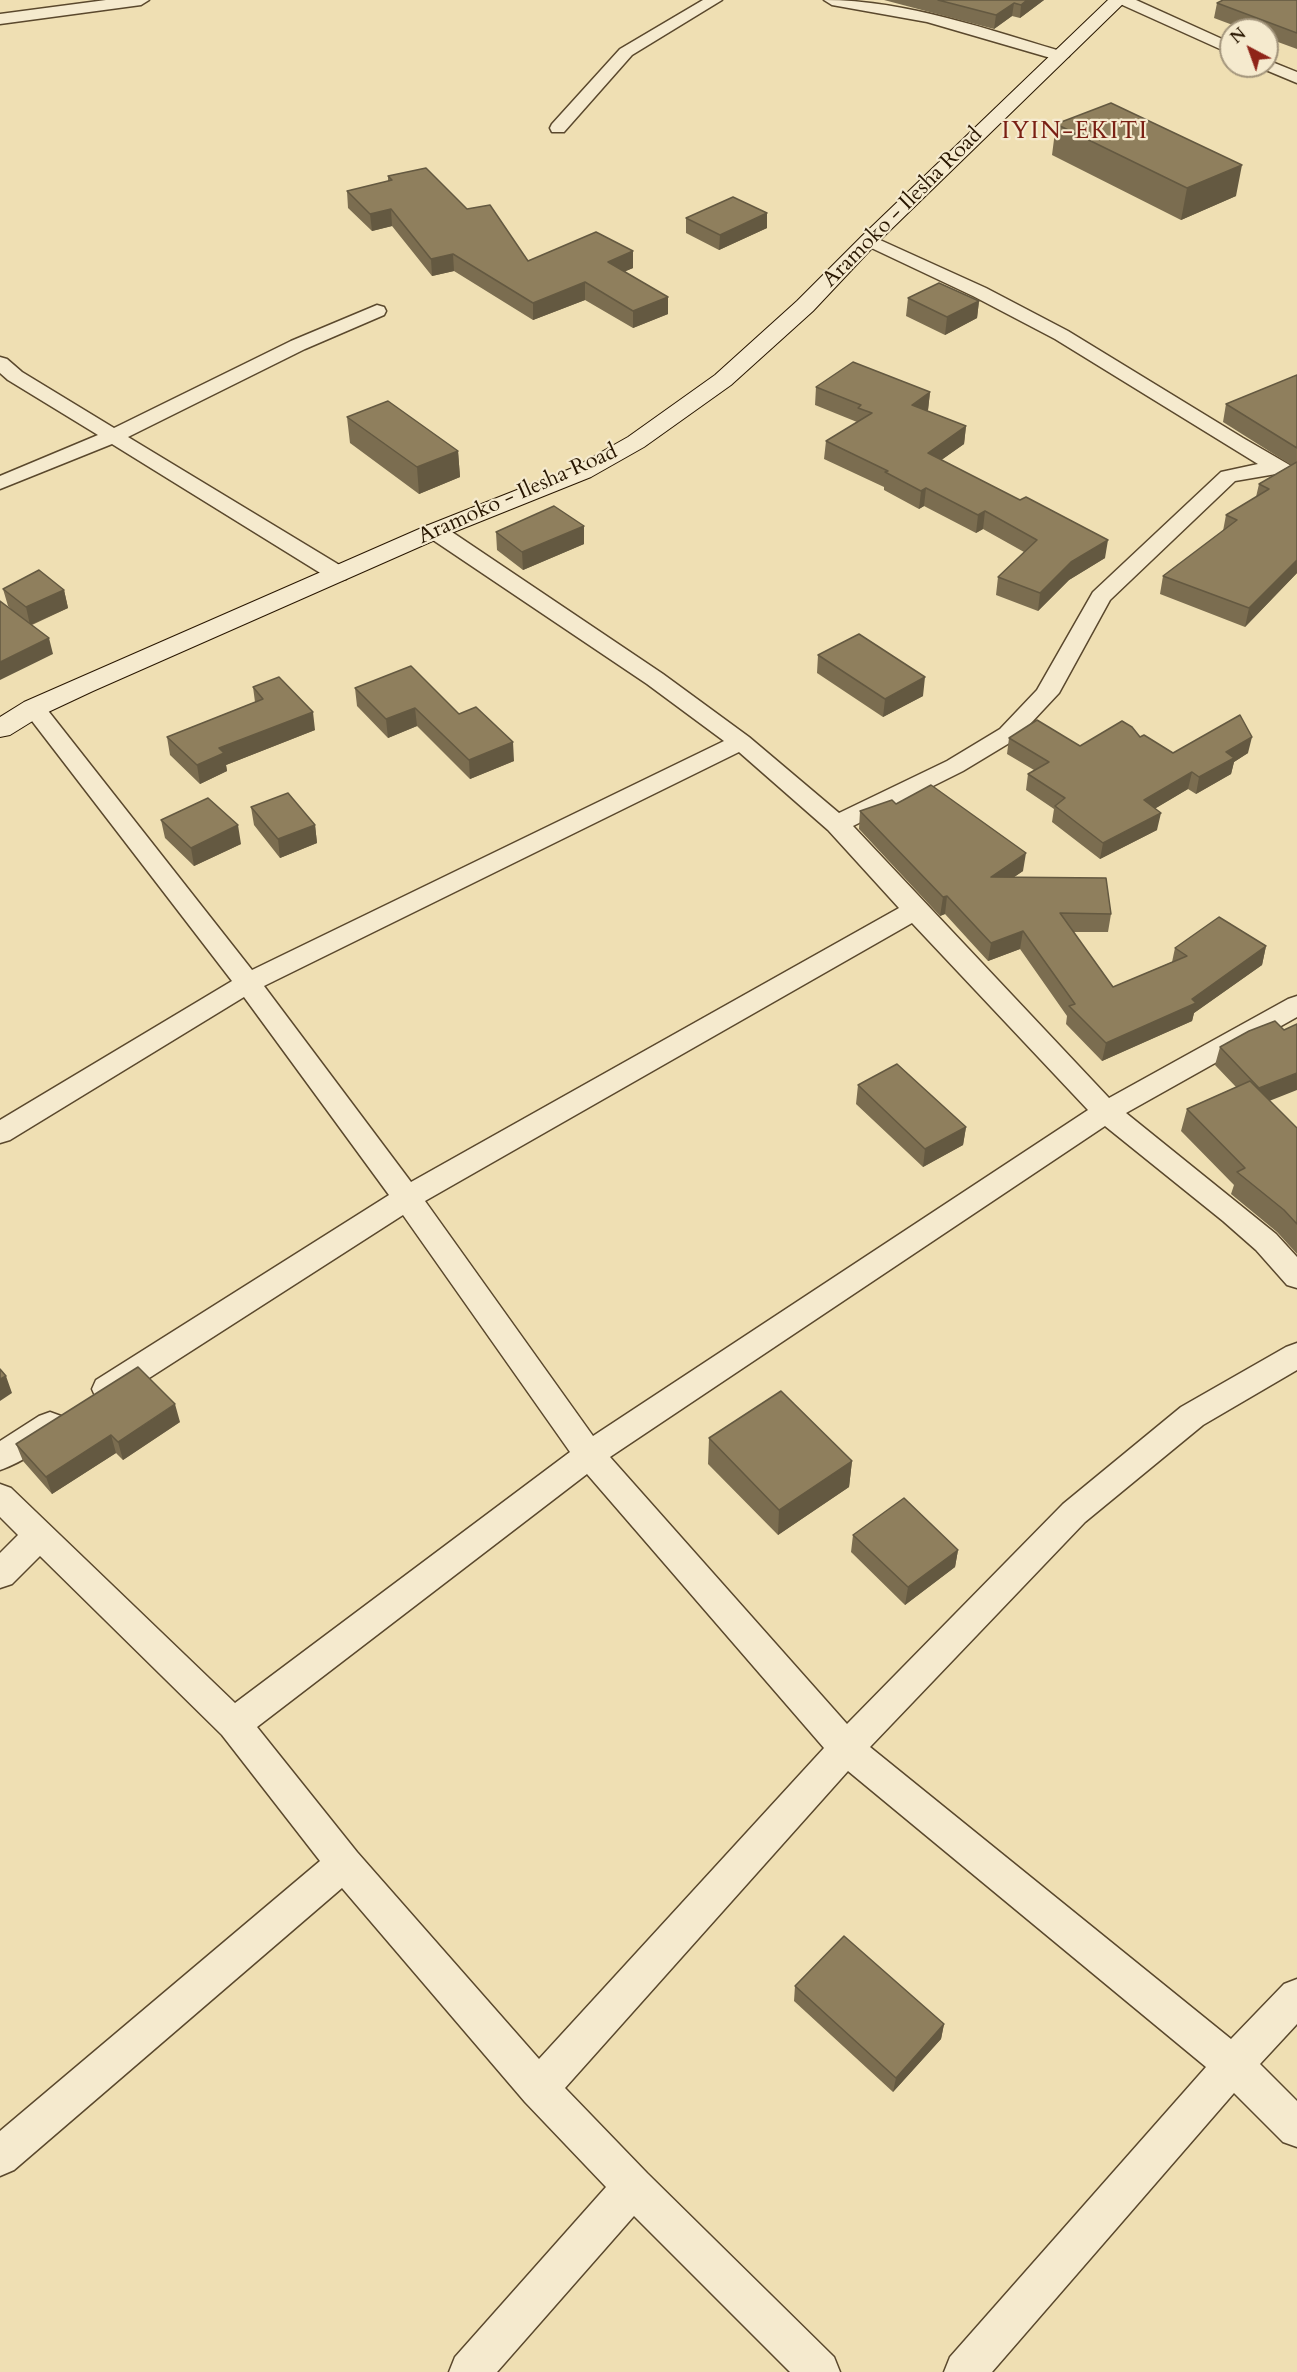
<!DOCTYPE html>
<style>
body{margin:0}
#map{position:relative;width:1297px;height:2372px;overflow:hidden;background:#efdfb3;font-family:Cardo,serif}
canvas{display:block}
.north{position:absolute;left:1219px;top:18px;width:60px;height:60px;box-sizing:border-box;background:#f5eace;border:2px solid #a3957c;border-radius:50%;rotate:319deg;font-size:16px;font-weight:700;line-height:24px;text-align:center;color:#281600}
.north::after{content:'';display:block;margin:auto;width:21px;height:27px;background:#8f2418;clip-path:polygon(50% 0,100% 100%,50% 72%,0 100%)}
</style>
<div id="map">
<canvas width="1297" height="2372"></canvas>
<div class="north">N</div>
</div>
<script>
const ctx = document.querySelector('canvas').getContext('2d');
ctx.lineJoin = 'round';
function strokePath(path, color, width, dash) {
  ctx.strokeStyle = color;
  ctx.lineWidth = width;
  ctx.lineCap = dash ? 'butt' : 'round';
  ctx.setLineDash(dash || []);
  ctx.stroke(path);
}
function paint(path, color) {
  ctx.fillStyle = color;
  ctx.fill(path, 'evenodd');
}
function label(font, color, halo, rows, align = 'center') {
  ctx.font = font + ' Cardo,serif';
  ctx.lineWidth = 4.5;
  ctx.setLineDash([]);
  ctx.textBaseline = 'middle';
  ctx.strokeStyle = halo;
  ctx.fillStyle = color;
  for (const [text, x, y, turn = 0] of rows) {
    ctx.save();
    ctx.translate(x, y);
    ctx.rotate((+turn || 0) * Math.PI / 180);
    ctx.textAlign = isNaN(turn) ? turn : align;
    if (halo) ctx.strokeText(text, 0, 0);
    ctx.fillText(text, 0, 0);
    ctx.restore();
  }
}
const minor = new Path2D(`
 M106,0H149L141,5L0,24V14Z
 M703,0H722L632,55L564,132H552L550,128L552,124L620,49Z
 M824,0C907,0 988,30 1067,53L1069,56L1061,61L927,22L832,5Z
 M1115,0H1136L1231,43V54L1118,3Z
 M1267,60L1297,72V83L1261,68L1260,66H1267Z
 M869,235L986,288L1068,331L1243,438L1293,467L1296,471L1293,475L1286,477L1276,474L1235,481L1110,600L1059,693L1016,739L963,771L853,826L1109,1098L1288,999L1297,996V1017L1126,1113L1276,1234L1297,1257V1288L1287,1285L1256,1250L1223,1221L1105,1126L610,1457L847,1724L1063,1504L1181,1407L1286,1347L1297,1343V1370L1203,1425L1085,1522L870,1747L1231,2039L1284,1984L1297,1979V2024L1260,2064L1297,2101V2147L1283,2142L1234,2093L992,2372H944L950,2357L1206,2067L848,1771L565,2088L647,2173L834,2357L840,2372H790L634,2216L497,2372H449L455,2357L606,2187L525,2102L342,1888L14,2170L0,2176V2131L320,1861L222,1735L40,1556L12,1584L0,1588V1553L18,1535L0,1517V1484L11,1488L235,1703L570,1452L403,1215L118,1398L107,1401L96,1398L92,1389L96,1380L389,1195L244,997L10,1140L0,1143V1120L232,981L22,708L26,703L34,701L42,703L252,970L724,741L647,684L427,536L424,531L427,526L435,525L443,526L663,674L749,737L839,813L947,761L1000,729L1037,690L1093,592L1221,472L1258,464L1055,339L973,296L863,244L860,240L863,236ZM739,752L828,830L899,908L411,1182L264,986ZM912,923L1088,1110L593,1436L425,1201ZM587,1474L824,1748L539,2059L357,1852L257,1727Z
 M377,305L384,307L386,311L384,315L305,349L128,437L346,569L349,574L346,579L338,581L330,579L112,444L0,489V476L98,435L8,380L0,373V357L7,359L22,372L114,428L291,341Z
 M50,1412L61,1416L66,1425C57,1442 18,1464 0,1470V1441L39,1416Z`);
const secondary = new Path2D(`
 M1108,0H1127L876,244L813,311L731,385L644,447L591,477L444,536L93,691L44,714L10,735L0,737V717L24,702L426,526L575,467L628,437L715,375L797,301L862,236Z`);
const wall = new Path2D(`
 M884,0H1044L1020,18L1012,16L994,29Z
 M1297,0V49L1267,38V30H1246L1214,18L1217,3Z
 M1056,124L1236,196L1181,220L1052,155Z
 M388,176L467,209L528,261L633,268L625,271L668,314L633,328L585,300L533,320L454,271L432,276L392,226L372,231L348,208L347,191L388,181Z
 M686,218L767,228L719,250L686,233Z
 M908,298L979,301L977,318L945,335L906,316Z
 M1297,375V573L1245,627L1160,594L1163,576L1223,531L1226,515L1256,497L1259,484L1291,465L1223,422L1226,404Z
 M816,387L930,392L928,410L927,411L966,426L964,444L941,460L1105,558L1069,580L1038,611L996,595L998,577L1024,552L983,529L976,533L924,506L919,509L884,490V487L824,459L826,441L857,422L815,405Z
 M347,417L458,451L460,477L419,494L350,443Z
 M584,526V544L523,570L497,550L496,532Z
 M3,589L64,590L68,608L32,625L53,654L8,606Z
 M818,655L923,696L883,717L817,673Z
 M253,687L315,730L226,765L227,771L200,784L170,755L167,737L255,702Z
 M355,688L459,714L514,761L470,779L417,726L388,738L357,706Z
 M1140,737L1173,753H1248L1234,762L1231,774L1196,794L1188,789L1154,809L1157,830L1100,859L1052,822L1054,809L1026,790L1028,774L1034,770L1007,754L1009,738L1080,746Z
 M896,804L1023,871L1014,877L1111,914L1108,932H1073L1113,987L1172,962L1175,948L1266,946L1262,965L1194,1013L1192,1021L1102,1061L1066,1024L1067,1016L1020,949L988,961L945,914L940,916L859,829L860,811Z
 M251,807L315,825L317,843L280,858L254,825Z
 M161,820L241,844L194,866L165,838Z
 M1249,1031L1269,1101L1297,1128V1254L1277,1232L1231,1194L1234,1185L1181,1131L1187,1109L1236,1087L1215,1065L1220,1047Z
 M858,1085L966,1127L963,1145L923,1167L856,1104Z
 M180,1422L123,1460L116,1453L52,1494L23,1461L16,1444Z
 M709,1438L852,1461L849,1487L778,1535L708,1464Z
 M853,1535L958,1550L955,1567L905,1605L851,1552Z
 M795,1986L944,2024L941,2039L893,2092L794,2001Z`);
const shadedWall = new Path2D(`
 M1027,0H1044L1020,18L1021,5Z
 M1014,3L1012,16L994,29L996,15Z
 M1242,165L1236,196L1181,220L1187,188Z
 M391,209L392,226L372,231L370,214Z
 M767,213V228L719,250L720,235Z
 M633,251V268L608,279V262Z
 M453,254L454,271L432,276L431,259Z
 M585,282V300L533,320V303Z
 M668,297V314L633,328V311Z
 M979,301L977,318L945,335L947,317Z
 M930,392L928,410L911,422L912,405Z
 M966,426L964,444L926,471L928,453Z
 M458,451L460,477L419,494L417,467Z
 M926,488L924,506L919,509L921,491Z
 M985,511L983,529L976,533L978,515Z
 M584,526V544L523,570L522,552Z
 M1108,540L1105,558L1069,580L1038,611L1040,593L1071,562Z
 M1297,560V573L1245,627L1249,608Z
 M64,590L68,608L30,625L26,607Z
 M49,638L53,654L0,680V662Z
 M925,677L923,696L883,717L885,699Z
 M415,708L417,726L388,738L386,719Z
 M313,712L315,730L226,765L227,771L200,784L197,765L219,748Z
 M1252,737L1248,753L1234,762L1231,774L1196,794L1199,777L1226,752Z
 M513,742L514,761L470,779L469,760Z
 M1192,772L1188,789L1141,817L1144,800Z
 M1161,813L1157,830L1100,859L1103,843Z
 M238,825L241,844L194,866L191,848Z
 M315,825L317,843L280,858L278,839Z
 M1026,853L1023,871L988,895L991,877Z
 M947,896L945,914L940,916L943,897Z
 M1023,931L1020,949L988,961L991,943Z
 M1266,946L1262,965L1194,1013L1192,1021L1102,1061L1106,1043L1192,999Z
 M1297,1073V1090L1254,1107L1259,1088Z
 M966,1127L963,1145L923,1167L925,1149Z
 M6,1376L12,1393L0,1401V1379Z
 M175,1404L180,1422L123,1460L118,1442Z
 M111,1435L116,1453L52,1494L46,1477Z
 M852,1461L849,1487L778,1535L779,1510Z
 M958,1550L955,1567L905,1605L908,1587Z
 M944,2024L941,2039L893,2092L896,2078Z`);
const building = new Path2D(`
 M938,0H1027L1021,5L1014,3L996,15Z
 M1223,0H1297V33L1217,3Z
 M1111,103L1242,165L1187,188L1056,124Z
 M426,168L467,209L490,205L528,261L596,232L633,251L608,262L668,297L633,311L585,282L533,303L453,254L431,259L391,209L370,214L347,191L392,180L388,176Z
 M733,197L767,213L720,235L686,218Z
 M939,283L979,301L947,317L908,298Z
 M853,362L930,392L912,405L966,426L928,453L1020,500L1026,497L1108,540L1071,562L1040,593L998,577L1037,540L985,511L978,515L926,488L921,491L885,472L888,471L826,441L872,413L858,408L861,405L816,387Z
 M1297,375V448L1226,404Z
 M388,401L458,451L417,467L347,417Z
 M1297,462V560L1249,608L1163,576L1237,520L1226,515L1269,489L1259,484Z
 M554,506L584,526L522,552L496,532Z
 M39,570L64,590L26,607L3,589Z
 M0,601L49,638L0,662Z
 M859,634L925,677L885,699L818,655Z
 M411,666L459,714L476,707L513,742L469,760L415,708L386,719L355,688Z
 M279,677L313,712L219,748L224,753L197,765L167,737L263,699L253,687Z
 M1240,715L1252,737L1226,752L1234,758L1199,777L1192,772L1144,800L1161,813L1103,843L1055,806L1065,798L1028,774L1049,762L1009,738L1037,720L1080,746L1122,721L1132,727L1140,737L1144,735L1173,753Z
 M931,785L1026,853L991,877L1106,878L1111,914L1060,913L1113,987L1187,956L1175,948L1219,917L1266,946L1192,999L1196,1003L1106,1043L1069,1006L1075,1004L1023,931L991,943L947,896L943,897L860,811L892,800L896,804Z
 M288,793L315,825L278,839L251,807Z
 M208,798L238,825L191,848L161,820Z
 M1275,1021L1284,1030L1297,1024V1073L1259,1088L1220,1047L1249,1031Z
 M897,1064L966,1127L925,1149L858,1085Z
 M1250,1081L1297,1128V1224L1284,1210L1237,1172L1245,1168L1187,1109Z
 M138,1367L175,1404L118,1442L111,1435L46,1477L16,1444Z
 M0,1369L6,1376L0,1379Z
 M781,1391L852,1461L779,1510L709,1438Z
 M904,1498L958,1550L908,1587L853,1535Z
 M844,1936L944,2024L896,2078L795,1986Z`);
const farStreetnames = [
 ["Aramoko - Ilesha Road",903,208,-45],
 ["Aramoko - Ilesha Road",518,495,-24]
];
const farQuarternames = [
 ["IYIN-EKITI",1075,132]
];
strokePath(minor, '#5a482d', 3);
strokePath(secondary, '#281600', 2);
paint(minor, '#f5eace');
paint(secondary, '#f5eace');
paint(wall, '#7b6d50');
paint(shadedWall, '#645941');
paint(building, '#8f7f5d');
strokePath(building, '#645941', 1.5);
label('22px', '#281600', '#f5eace', farStreetnames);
ctx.letterSpacing = '1.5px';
label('24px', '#7a1f14', '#f5eace', farQuarternames);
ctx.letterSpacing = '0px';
</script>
